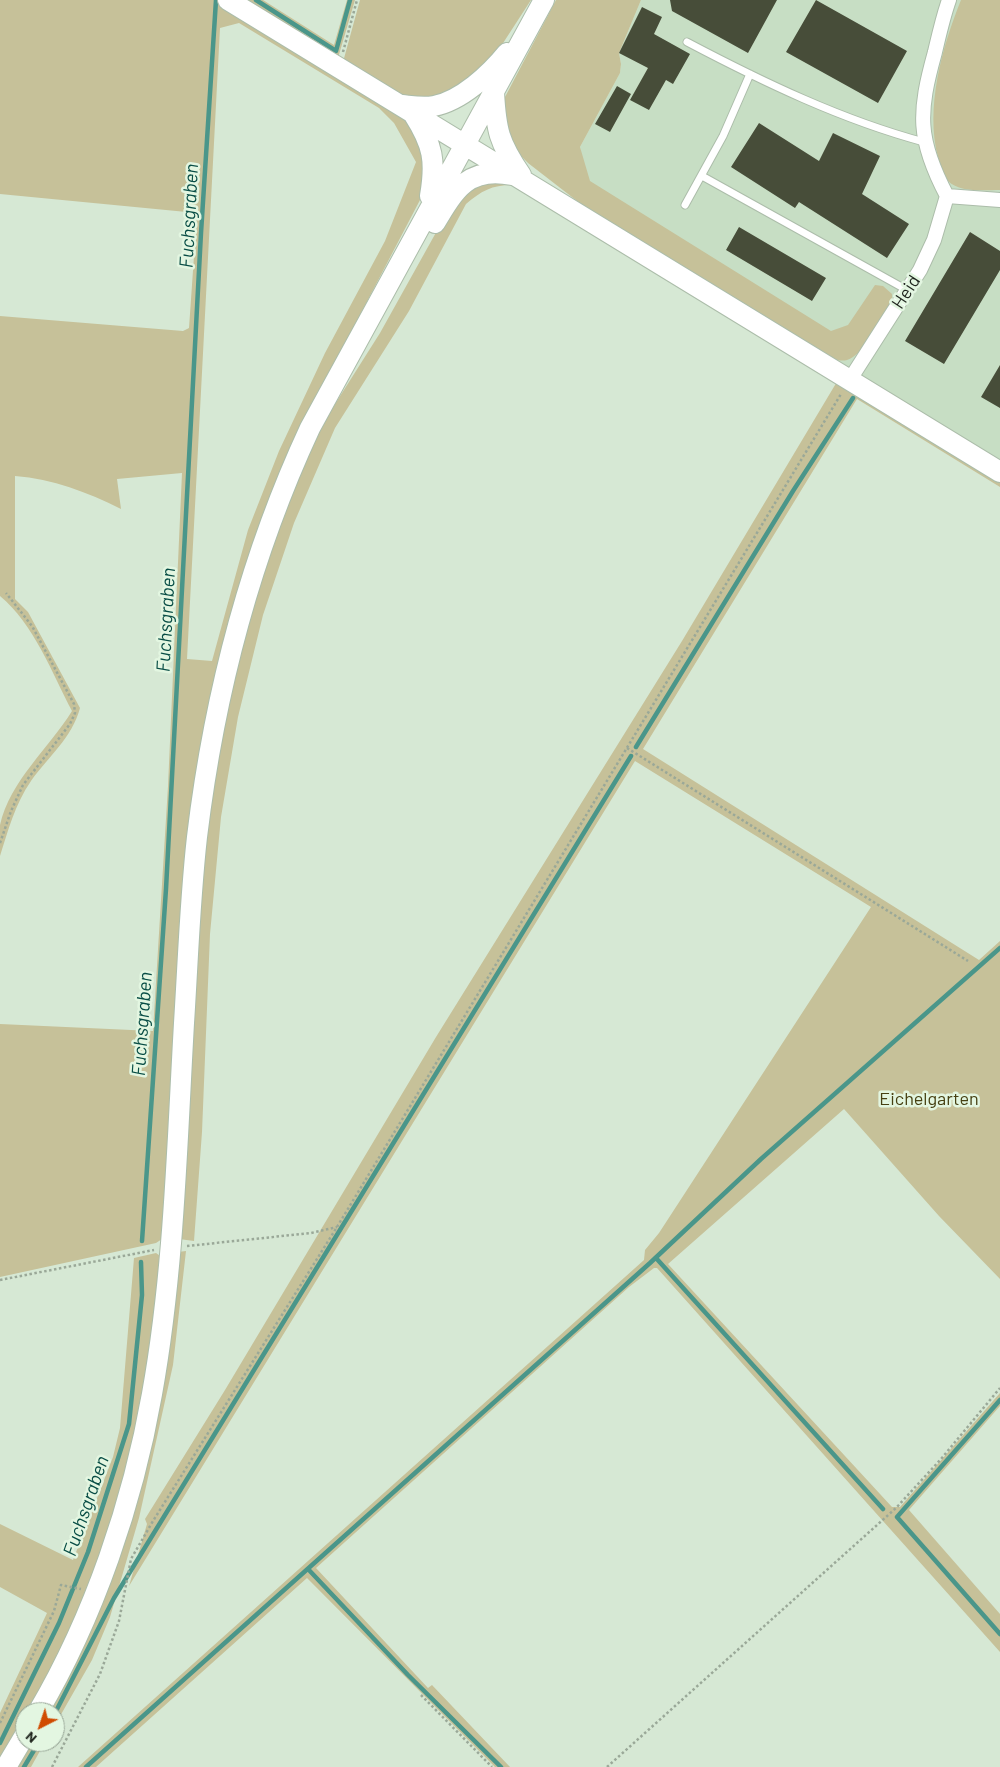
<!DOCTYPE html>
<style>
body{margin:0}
#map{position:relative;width:1000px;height:1767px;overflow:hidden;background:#d6e8d4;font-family:Barlow,sans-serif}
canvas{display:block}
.north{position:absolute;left:15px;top:1702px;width:50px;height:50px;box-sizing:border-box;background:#e3f6e1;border:1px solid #94a293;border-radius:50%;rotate:221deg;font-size:14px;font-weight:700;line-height:20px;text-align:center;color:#1e241d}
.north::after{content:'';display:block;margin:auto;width:18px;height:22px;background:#d04b01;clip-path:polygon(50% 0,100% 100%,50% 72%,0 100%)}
</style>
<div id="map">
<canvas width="1000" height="1767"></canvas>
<div class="north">N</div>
</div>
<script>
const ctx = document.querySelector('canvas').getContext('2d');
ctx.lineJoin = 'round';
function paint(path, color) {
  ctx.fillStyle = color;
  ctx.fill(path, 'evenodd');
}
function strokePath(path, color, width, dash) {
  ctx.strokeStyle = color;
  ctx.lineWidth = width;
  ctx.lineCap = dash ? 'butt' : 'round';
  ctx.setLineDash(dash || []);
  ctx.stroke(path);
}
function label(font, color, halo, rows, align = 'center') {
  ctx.font = font + ' Barlow,sans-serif';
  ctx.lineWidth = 5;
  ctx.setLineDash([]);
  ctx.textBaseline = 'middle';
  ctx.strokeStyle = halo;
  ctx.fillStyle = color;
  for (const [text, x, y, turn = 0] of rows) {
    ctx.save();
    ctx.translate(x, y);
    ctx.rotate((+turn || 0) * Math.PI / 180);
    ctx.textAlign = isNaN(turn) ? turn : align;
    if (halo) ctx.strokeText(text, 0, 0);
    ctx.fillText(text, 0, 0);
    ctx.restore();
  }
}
const built = new Path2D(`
 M641,0H1000V466L590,211L580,147L620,73L621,64L619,53Z`);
const green = new Path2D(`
 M0,0H216L360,87L403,116L422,142L427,178L420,200L301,428L223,657L162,1239L156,1243L0,1277V1024L153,1031L168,786L182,473L117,479L121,509C87,492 53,479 15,476V599L28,612L80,708C72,738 48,757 31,781C15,804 8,831 0,856C0,847 0,835 0,825C10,781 49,748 72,711C52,673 34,624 0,596V316L183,331L189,328L197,213L0,194ZM239,23L379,108L394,123L416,162L385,241L325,353L279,451L248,530L212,661L187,659L220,28Z
 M243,0H263L334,45L347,0H355L338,58Z
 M360,0H531L494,57L480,72L438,98H409L387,89L343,62Z
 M556,0H641L619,53L621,64L620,73L580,147L590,181L831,331L848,325L875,285L883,286L892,294V302C883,317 864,355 847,360C839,362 831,358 824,355L590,211L528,163L511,146L500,118L505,97Z
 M961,0H1000V190C985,190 960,193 948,181C941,175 940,165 938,157C925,108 942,47 961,0Z
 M483,178L516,185C494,184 482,190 466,204L409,311L335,428L294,523L263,615L238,717L221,817L210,934L202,1132L194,1241L179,1239L202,859L222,727L252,606L291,494L323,423L380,333L448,211Z
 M838,380L1000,479V487L857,399L643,749L979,960L1000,941V1279L939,1216L844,1109L668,1264L892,1507H900L1000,1393V1406L909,1510L1000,1614V1652L657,1268H654L629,1287L316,1568L428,1688L432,1685L510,1767H495L307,1578L96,1767H78L644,1260L645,1250L659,1233L871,907L635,761L129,1586L147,1524L145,1519L225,1390L436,1037L682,641Z
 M186,1251L173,1365L139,1518L110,1617L92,1660L55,1725V1712H48L100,1602L178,1252Z
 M156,1253L163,1258L148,1378L117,1505L94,1570L68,1635L28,1712H25V1718L0,1763V1713L47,1613L0,1587V1524L73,1560L113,1457L120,1428L134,1258Z
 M31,1742H45L31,1767H16Z`);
const stream = new Path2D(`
 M256,0L336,51L350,0
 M636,747L793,491L853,398
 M142,1241L166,889L201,233L216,0
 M656,1258L883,1509
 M1000,1400L897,1517L1000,1634
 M308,1569L408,1675L501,1767
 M55,1713L114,1598L631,756
 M0,1743L59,1623L88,1552L129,1424L142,1295L141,1262
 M24,1767L39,1742
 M86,1767L650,1263L761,1159L1000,948`);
const building = new Path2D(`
 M670,0H777L748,53L672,11Z
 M816,0L907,51L878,103L786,52Z
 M642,7L662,17L654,34L690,54L673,84L666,80L649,110L630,100L648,68L619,53Z
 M617,86L631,94L610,132L595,124Z
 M759,123L819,161L833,133L880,156L862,194L909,224L887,258L799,202L795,208L731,167Z
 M739,227L826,278L812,301L726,250Z
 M970,232L1000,251V270L944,364L905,341Z
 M1000,365V408L981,397Z`);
const path = new Path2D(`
 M343,52L357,0
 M627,748L968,961
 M0,843L11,811L23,785L70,724L75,713L74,704L32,626L6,593
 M187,1246L311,1233L337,1227
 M0,1280L154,1250
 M421,1695L492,1767
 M0,1723L54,1611L61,1585L81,1589
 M52,1767L100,1674L119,1621L131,1559L153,1521L337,1227L841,394
 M607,1767L896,1508L941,1459L1000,1388`);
const lane = new Path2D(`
 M687,42C763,82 842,120 924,142
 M702,176L907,290
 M685,205L723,136L750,74`);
const street = new Path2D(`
 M947,196L1000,200
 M849,381L920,270L934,240L947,196C917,139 918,113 935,52C939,35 943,17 949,0`);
const secondary = new Path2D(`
 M228,0L1000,472
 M494,92C496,130 499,143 521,175
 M402,105C412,106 423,108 434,106C461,101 490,74 507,53
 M414,115C433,145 436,161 430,196
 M435,223C455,189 469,166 512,175
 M38,1712C94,1617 133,1502 152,1394C174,1272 177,1146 184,1023C188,961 190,899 197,837C214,696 250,557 310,428L544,0
 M6,1767L25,1735`);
const streetNames = [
 ["Heid",906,292,-57]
];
const parkNames = [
 ["Eichelgarten",929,1099]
];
const waterNames = [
 ["Fuchsgraben",189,216,-87],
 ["Fuchsgraben",166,620,-87],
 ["Fuchsgraben",142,1024,-86],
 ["Fuchsgraben",86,1506,-71]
];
paint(built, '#c7dec4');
paint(green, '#c6c199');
strokePath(stream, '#4a968a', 4.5);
paint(building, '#474d39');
strokePath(lane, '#acbdaa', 9);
strokePath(street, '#acbdaa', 16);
strokePath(secondary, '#acbdaa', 22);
strokePath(path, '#9aa898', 2.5, [2.5, 2.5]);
strokePath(lane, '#fff', 7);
strokePath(street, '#fff', 14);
strokePath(secondary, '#fff', 20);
label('18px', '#1e241d', '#e3f6e1', streetNames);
label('18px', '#464012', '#e3f6e1', parkNames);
label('italic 19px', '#084d45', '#e3f6e1', waterNames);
</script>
